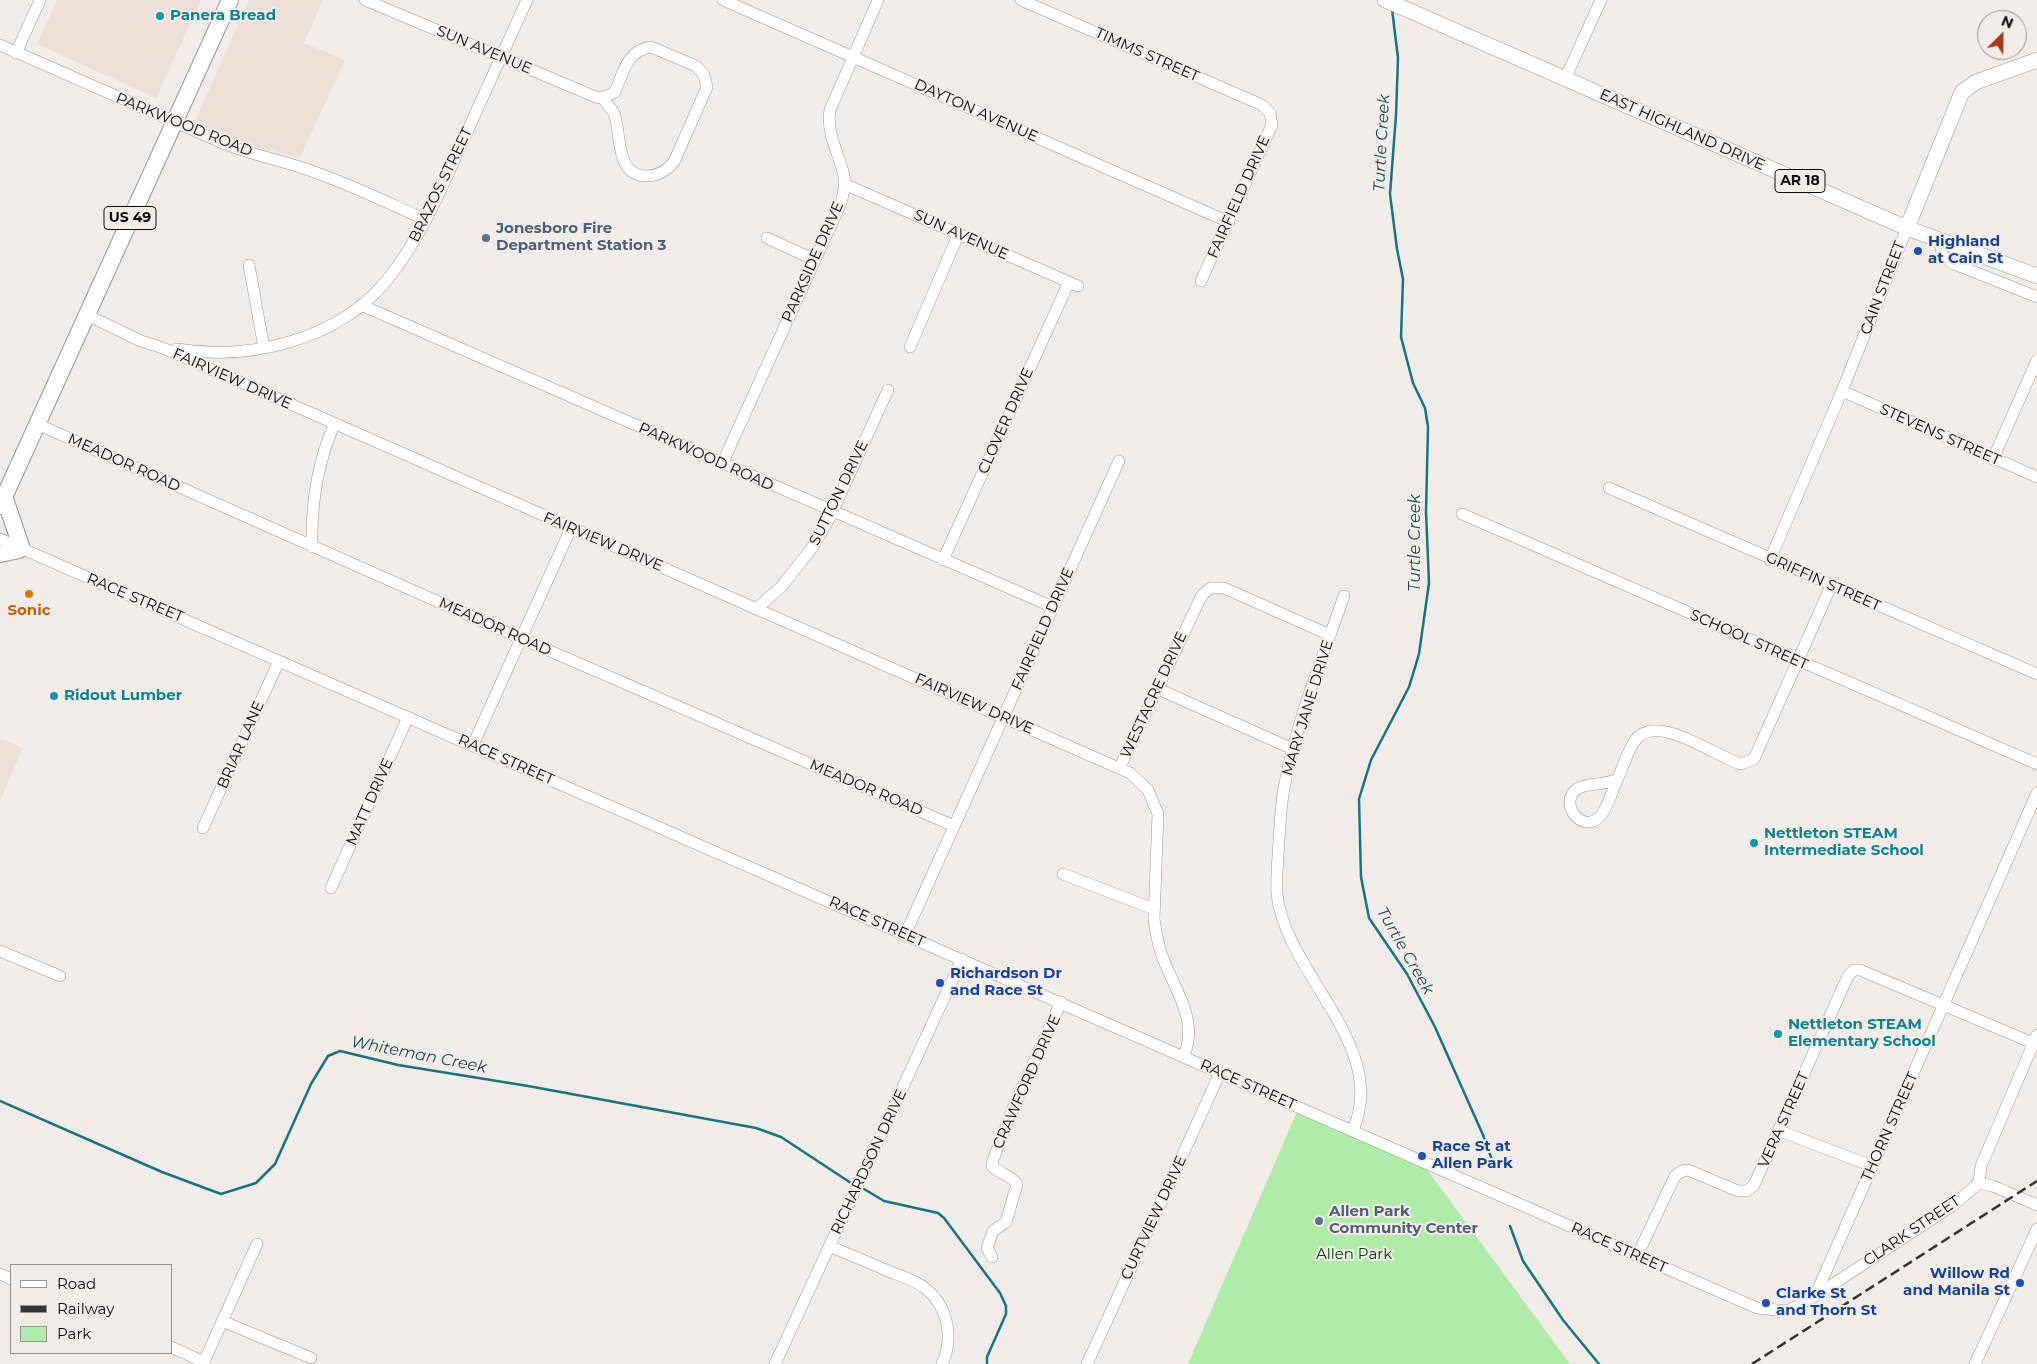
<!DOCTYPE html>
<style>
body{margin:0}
#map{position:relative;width:2037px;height:1364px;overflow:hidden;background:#f2ece9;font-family:Montserrat,sans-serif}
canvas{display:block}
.legend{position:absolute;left:10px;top:1264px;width:162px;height:90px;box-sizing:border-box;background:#f2ece9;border:1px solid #969290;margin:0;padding:6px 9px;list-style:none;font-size:15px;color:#0d0b0a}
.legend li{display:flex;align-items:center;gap:10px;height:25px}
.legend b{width:25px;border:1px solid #969290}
.north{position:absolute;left:1977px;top:10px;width:50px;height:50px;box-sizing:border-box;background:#f2ece9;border:1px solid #969290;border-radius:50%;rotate:23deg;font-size:14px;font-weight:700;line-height:20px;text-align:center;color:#0d0b0a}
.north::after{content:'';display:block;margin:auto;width:18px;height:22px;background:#a13a16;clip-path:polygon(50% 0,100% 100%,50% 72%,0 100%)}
</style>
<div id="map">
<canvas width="2037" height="1364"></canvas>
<ul class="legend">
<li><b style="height:6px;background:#fff"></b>Road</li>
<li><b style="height:6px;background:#363332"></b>Railway</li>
<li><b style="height:14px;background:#afeba9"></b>Park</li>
</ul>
<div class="north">N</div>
</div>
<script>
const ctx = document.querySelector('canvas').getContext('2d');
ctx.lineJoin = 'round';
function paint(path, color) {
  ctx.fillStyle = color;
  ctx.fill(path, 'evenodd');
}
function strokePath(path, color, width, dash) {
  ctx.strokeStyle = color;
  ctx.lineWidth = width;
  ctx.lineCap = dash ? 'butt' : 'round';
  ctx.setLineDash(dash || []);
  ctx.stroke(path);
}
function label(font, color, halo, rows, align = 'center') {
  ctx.font = font + ' Montserrat,sans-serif';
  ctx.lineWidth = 4;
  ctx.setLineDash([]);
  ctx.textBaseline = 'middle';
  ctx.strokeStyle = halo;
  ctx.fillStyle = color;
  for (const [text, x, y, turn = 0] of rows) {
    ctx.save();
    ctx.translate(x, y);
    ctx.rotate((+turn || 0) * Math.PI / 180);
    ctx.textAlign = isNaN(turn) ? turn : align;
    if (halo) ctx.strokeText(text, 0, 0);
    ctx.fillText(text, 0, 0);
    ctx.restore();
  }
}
const built = new Path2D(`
 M57,0H201L156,98L37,44Z
 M249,0H323L304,43L345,60L300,158L250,145L194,123Z
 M0,738L23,748L0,801Z`);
const green = new Path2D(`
 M1299,1107L1420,1160L1570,1364H1188Z`);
const stream = new Path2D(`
 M1392,9L1398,58L1396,115L1390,194L1397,249L1403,279L1401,337L1413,383L1425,408L1428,427L1426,512L1429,583L1419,654L1409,687L1371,760L1359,799L1361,877L1369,918L1407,974L1435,1027L1483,1135L1495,1168
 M0,1101L162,1172L221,1194L256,1183L275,1164L311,1084L328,1056L340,1051L398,1065L528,1086L756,1128L781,1137L851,1183
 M864,1189L884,1201L938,1213L944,1218L1000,1293L1006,1306V1314L987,1357V1364
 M1510,1226L1523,1261L1563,1320L1599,1364`);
const minor = new Path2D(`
 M365,0L598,98L604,97
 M723,0L1229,222
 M1021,0L1262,105L1270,113L1272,125L1201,281
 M0,45L225,144C255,156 286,161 317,173C354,186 390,204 426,220
 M651,47L696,66L704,75L707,87L674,162C667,170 659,176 647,176C614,176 622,134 614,113C611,107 604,104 604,97L615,92C623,73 627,50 651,47Z
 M16,53L40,0
 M1565,79L1601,0
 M844,184L1078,286
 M767,238L815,260
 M1941,241L1942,255L1954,264L2037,297
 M249,265L264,348
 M361,305L1053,607
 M87,315L141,341L163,348L1130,773L1148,790L1158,814L1154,919C1156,936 1160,953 1167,968C1180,998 1197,1023 1184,1056
 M910,347L959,233
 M177,349C250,361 338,340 387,280C420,239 440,192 461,145C483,97 505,48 527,0
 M1842,391L2037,477
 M37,424L520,638L954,826
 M1993,459L2037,360
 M722,464L841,203C843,194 846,186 844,176C839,153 826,134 830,110L878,0
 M1609,488L2037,674
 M1462,514L2037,764
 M0,539L1757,1308L1787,1311L1815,1296L1952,1206L1979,1183L1981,1166L2037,1035
 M312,547C311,504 317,464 334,425
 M943,560L1069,282
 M1770,560L1842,391L1907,228
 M1344,596C1322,659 1296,722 1284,788C1281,805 1280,823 1279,841C1278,858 1276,876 1277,894C1285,973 1390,1046 1353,1130
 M756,609L781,587L812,548L829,519L888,390
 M1158,689L1293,749
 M473,745L571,528
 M1120,767L1202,595L1211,588H1224L1330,635
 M1618,778C1623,766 1627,753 1634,742C1655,710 1714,756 1741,764L1754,759L1831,586
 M1618,778C1613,789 1609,804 1602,814C1584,838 1557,803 1577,789C1589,781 1605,787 1618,778Z
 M203,828L279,661
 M1063,874L1154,909
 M331,888L408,717
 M905,935L1119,461
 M0,951L60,976
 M1780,1131L1872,1166
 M1979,1183L1993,1186L2037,1205
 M829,1246C851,1255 872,1264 893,1273C904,1277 916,1281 925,1288C948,1306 954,1338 942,1364
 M1637,1256L1675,1176L1682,1171L1688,1170L1738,1191H1747L1754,1185L1848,976L1854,970H1860L2033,1043
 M992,1257L987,1248L993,1231L1006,1222L1017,1184C1010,1175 1000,1174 992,1166L993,1160L1013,1108L1061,1002
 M0,1274L11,1279
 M1815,1296L2037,793
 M222,1321L311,1358
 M171,1347L204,1362
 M203,1364L257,1244
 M775,1364L962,959
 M1087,1364L1220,1073
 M1975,1364L2037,1229`);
const major = new Path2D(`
 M1385,0L1907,228L2037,276
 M1907,228L1962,92L1976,82L2037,60`);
const highway = new Path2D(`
 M0,497L5,499L21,546L19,550L0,554
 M0,506L230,0`);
const rail = new Path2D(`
 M1752,1364L2037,1181`);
const markers = [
 [160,16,5,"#0f9aa8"],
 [486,238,5,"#5c6f8a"],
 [1918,251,5,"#1a4fb4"],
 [29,594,5,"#e8710a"],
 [54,696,5,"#0f9aa8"],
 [1754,843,5,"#0f9aa8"],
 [940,983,5,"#1a4fb4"],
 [1778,1034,5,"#0f9aa8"],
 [1422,1156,5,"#1a4fb4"],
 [1319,1221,5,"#5c6f8a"],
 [2020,1283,5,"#1a4fb4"],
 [1766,1303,5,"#1a4fb4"]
];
const shields = [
 [1800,181,50],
 [130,218,52]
];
const shieldNames = [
 ["AR 18",1800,181],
 ["US 49",130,218]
];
const cultureNames = [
 ["Panera Bread",170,16],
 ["Ridout Lumber",64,696],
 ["Nettleton STEAM",1764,834],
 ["Intermediate School",1764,851],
 ["Nettleton STEAM",1788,1025],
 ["Elementary School",1788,1042]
];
const streetNames = [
 ["SUN AVENUE",484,50,23],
 ["TIMMS STREET",1147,55,24],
 ["DAYTON AVENUE",976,111,24],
 ["PARKWOOD ROAD",184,125,22],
 ["EAST HIGHLAND DRIVE",1682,130,24],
 ["BRAZOS STREET",441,185,-64],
 ["FAIRFIELD DRIVE",1239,197,-66],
 ["SUN AVENUE",961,235,24],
 ["PARKSIDE DRIVE",813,262,-66],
 ["CAIN STREET",1883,288,-69],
 ["FAIRVIEW DRIVE",232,379,24],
 ["CLOVER DRIVE",1006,421,-66],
 ["STEVENS STREET",1940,435,24],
 ["PARKWOOD ROAD",706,457,24],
 ["MEADOR ROAD",124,463,24],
 ["SUTTON DRIVE",839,493,-64],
 ["FAIRVIEW DRIVE",603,542,23],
 ["GRIFFIN STREET",1823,582,24],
 ["RACE STREET",135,598,23],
 ["MEADOR ROAD",495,627,24],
 ["FAIRFIELD DRIVE",1043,629,-66],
 ["SCHOOL STREET",1749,640,24],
 ["WESTACRE DRIVE",1154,695,-65],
 ["FAIRVIEW DRIVE",974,704,24],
 ["MARY JANE DRIVE",1308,708,-73],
 ["BRIAR LANE",241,745,-66],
 ["RACE STREET",506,760,24],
 ["MEADOR ROAD",866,788,23],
 ["MATT DRIVE",370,802,-66],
 ["RACE STREET",877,922,24],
 ["CRAWFORD DRIVE",1027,1082,-66],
 ["RACE STREET",1248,1085,24],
 ["VERA STREET",1784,1120,-66],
 ["THORN STREET",1890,1127,-66],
 ["RICHARDSON DRIVE",869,1162,-65],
 ["CURTVIEW DRIVE",1154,1218,-65],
 ["CLARK STREET",1912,1231,-34],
 ["RACE STREET",1619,1248,24]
];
const serviceNames = [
 ["Jonesboro Fire",496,229],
 ["Department Station 3",496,246],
 ["Allen Park",1329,1212],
 ["Community Center",1329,1229]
];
const transitNames = [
 ["Highland",1928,242],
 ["at Cain St",1928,259],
 ["Richardson Dr",950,974],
 ["and Race St",950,991],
 ["Race St at",1432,1147],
 ["Allen Park",1432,1164],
 ["Willow Rd",2010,1274,"right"],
 ["and Manila St",2010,1291,"right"],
 ["Clarke St",1776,1294],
 ["and Thorn St",1776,1311]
];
const foodNames = [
 ["Sonic",29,611]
];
const parkNames = [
 ["Allen Park",1354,1255]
];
const waterNames = [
 ["Turtle Creek",1382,143,-87],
 ["Turtle Creek",1415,543,-90],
 ["Turtle Creek",1405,951,60],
 ["Whiteman Creek",419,1055,11]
];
paint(built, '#ecdfd8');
paint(green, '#afeba9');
strokePath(stream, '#177481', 2.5);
strokePath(minor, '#9b9693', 12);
strokePath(major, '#9b9693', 16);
strokePath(highway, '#9b9693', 18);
strokePath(minor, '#fff', 11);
strokePath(major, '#fff', 15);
strokePath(highway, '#fff', 16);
strokePath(rail, '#363332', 2.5, [10, 5]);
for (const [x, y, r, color] of markers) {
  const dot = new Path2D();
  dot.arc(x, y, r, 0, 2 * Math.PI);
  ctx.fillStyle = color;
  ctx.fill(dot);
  strokePath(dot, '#f2ece9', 2);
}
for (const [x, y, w] of shields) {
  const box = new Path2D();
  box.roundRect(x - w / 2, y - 11.5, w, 23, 4);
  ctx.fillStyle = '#f2ece9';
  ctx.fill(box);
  strokePath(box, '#0d0b0a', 1);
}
label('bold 14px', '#0d0b0a', null, shieldNames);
label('bold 15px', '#0d838f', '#f2ece9', cultureNames, 'left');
label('15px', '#0d0b0a', '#f2ece9', streetNames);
label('bold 15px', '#4e5e75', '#f2ece9', serviceNames, 'left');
label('bold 15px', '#164399', '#f2ece9', transitNames, 'left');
label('bold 15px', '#c56008', '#f2ece9', foodNames);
label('15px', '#044303', '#f2ece9', parkNames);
label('italic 16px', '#164952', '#f2ece9', waterNames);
</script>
